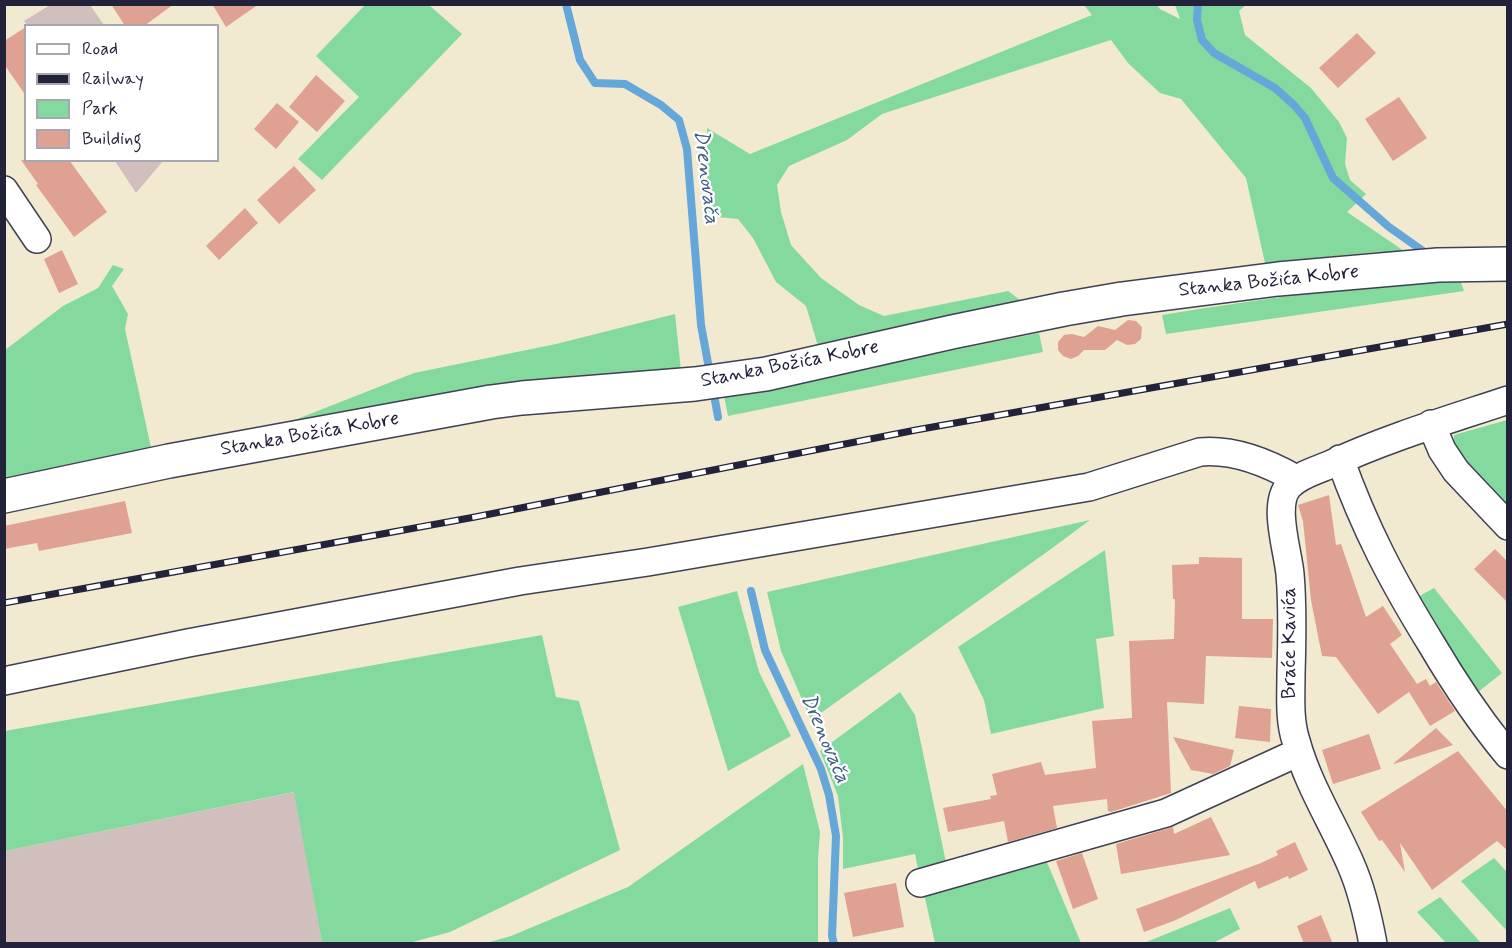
<!DOCTYPE html>
<meta charset="utf-8">
<style>
body{margin:0}
#map{position:relative;width:1512px;height:948px;overflow:hidden;background:#f1ead1;font-family:Mynerve,sans-serif}
canvas{display:block}
.frame{position:absolute;inset:0;border:6px solid #22223b;pointer-events:none}
.legend{position:absolute;left:24px;top:24px;width:195px;height:138px;box-sizing:border-box;background:#fff;border:2px solid #a7a7b1;margin:0;padding:8px 10px;list-style:none;font-size:18px;color:#22223b}
.legend li{display:flex;align-items:center;gap:12px;height:30px}
.legend b{width:30px;border:2px solid #a7a7b1}
</style>
<div id="map">
<canvas width="1512" height="948"></canvas>
<div class="frame"></div>
<ul class="legend">
<li><b style="height:8px;background:#fff"></b>Road</li>
<li><b style="height:8px;background:#22223b"></b>Railway</li>
<li><b style="height:16px;background:#84da9e"></b>Park</li>
<li><b style="height:16px;background:#dfa192"></b>Building</li>
</ul>
</div>
<script>
const ctx = document.querySelector('canvas').getContext('2d');
ctx.lineJoin = 'round';
function paint(path, color) {
  ctx.fillStyle = color;
  ctx.fill(path, 'evenodd');
}
function strokePath(path, color, width, dash) {
  ctx.strokeStyle = color;
  ctx.lineWidth = width;
  ctx.lineCap = dash ? 'butt' : 'round';
  ctx.setLineDash(dash || []);
  ctx.stroke(path);
}
function label(font, color, halo, rows, align = 'center') {
  ctx.font = font + ' Mynerve,sans-serif';
  ctx.lineWidth = 4.5;
  ctx.setLineDash([]);
  ctx.textBaseline = 'middle';
  ctx.strokeStyle = halo;
  ctx.fillStyle = color;
  for (const [text, x, y, turn = 0] of rows) {
    ctx.save();
    ctx.translate(x, y);
    ctx.rotate((+turn || 0) * Math.PI / 180);
    ctx.textAlign = isNaN(turn) ? turn : align;
    if (halo) ctx.strokeText(text, 0, 0);
    ctx.fillText(text, 0, 0);
    ctx.restore();
  }
}
const industrial = new Path2D(`
 M50,5H90L104,25H27L24,21Z
 M115,161H163L136,193Z
 M295,792L322,943L5,944V851Z`);
const green = new Path2D(`
 M365,5H429L462,34L322,180L298,159L359,97L316,56Z
 M1084,5H1157L1160,9L1180,19L1175,5H1246L1239,11L1245,35L1311,88L1339,122L1347,138L1345,164L1350,180L1366,194L1347,212L1407,253L1377,252L1265,263L1246,178L1181,99L1160,93L1128,63L1111,40L882,114L847,140L789,166L777,185L781,212L791,245L821,278L859,305L884,316L1008,291L1023,302L818,346L806,306L776,282L753,238L738,219L707,216V128L750,154L1092,15Z
 M113,265L124,269L112,286L128,314L125,329L152,452L5,478V350L63,306L98,288Z
 M1459,277L1464,291L1166,334L1162,315C1261,299 1360,285 1459,277Z
 M675,314L681,371L539,379L292,421L414,373L556,344Z
 M1039,333L1043,352L728,416L724,396Z
 M1507,420V513L1453,452L1454,435Z
 M1090,520L1051,549L811,720L781,651L767,592Z
 M1105,550L1114,636L1096,639L1104,708L991,734L984,700L958,647Z
 M1434,588L1502,673L1473,696L1414,599Z
 M737,591L759,672L791,736L728,771L678,607Z
 M542,635L556,697L579,701L620,850L450,932L409,943H322L294,792L5,851V731Z
 M900,692L915,715L947,867L919,874L915,854L843,869V838L838,796L820,751Z
 M803,764L820,832L818,860V943H486L511,936L628,887Z
 M1044,855L1081,943H935L923,889Z
 M1494,858L1507,872V931L1461,881Z
 M1440,897L1481,943H1446L1417,912Z
 M1230,908L1240,929L1213,943H1144Z`);
const stream = new Path2D(`
 M566,4L580,60L595,83L625,84L661,105L679,120L687,149L701,325L710,374
 M1198,4L1197,20L1202,40L1214,53L1275,88L1294,105L1305,118L1333,178L1389,227L1423,251
 M713,389L718,417
 M751,591L765,650L821,769L829,795L836,836L832,936L834,944`);
const building = new Path2D(`
 M111,4H174L144,26H125Z
 M212,4H259L226,27Z
 M26,27V96L4,64V41Z
 M1357,33L1376,53L1338,88L1319,68Z
 M316,75L345,101L317,132L289,107Z
 M1399,97L1427,138L1393,161L1365,119Z
 M277,103L299,122L276,149L254,129Z
 M21,160H69L107,212L74,237L36,185L38,184Z
 M294,166L316,190L279,224L257,200Z
 M245,208L258,223L219,260L206,246Z
 M62,250L78,284L59,293L44,259Z
 M1128,320L1136,321L1142,327L1141,339L1135,344L1127,345L1117,340L1105,350H1084L1078,356L1071,359L1063,356L1058,350V342L1064,335L1072,334L1084,337L1098,326L1115,330Z
 M1329,495L1336,545L1341,544L1366,617L1383,606L1402,635L1390,644L1417,684L1426,679L1430,686L1436,682L1455,711L1430,726L1409,692L1378,714L1336,657L1322,656L1311,600L1303,521L1298,505Z
 M125,501L132,533L39,551L37,543L4,549V526Z
 M1495,549L1508,562V603L1474,569Z
 M1199,557L1242,558V619H1273L1272,658L1206,656L1204,704L1167,702L1171,793L1111,812L1108,811L1107,799L1053,806L1057,828L1008,842L1004,821L948,832L943,808L991,799L990,796L997,795L992,774L1041,762L1045,775L1096,768L1092,721L1132,718L1129,641L1174,639L1175,599H1173L1172,565L1199,564Z
 M1239,706L1271,709L1270,742L1235,738Z
 M1436,728L1453,745L1394,764V763Z
 M1369,734L1381,769L1333,784L1322,750Z
 M1173,737L1234,750L1230,766L1213,774L1191,770Z
 M1458,751L1508,812V851L1497,841L1432,890L1400,843L1405,872L1382,840L1379,841L1361,812Z
 M1211,817L1230,855L1121,874L1116,844L1173,827L1174,834Z
 M1295,842L1308,870L1289,879L1288,876L1258,889L1255,881L1176,920L1144,932L1136,909L1261,863L1278,855L1276,851Z
 M1082,853L1098,899L1073,909L1056,861Z
 M896,883L904,927L853,937L844,893Z
 M1321,915L1333,944H1304L1297,926Z`);
const street = new Path2D(`
 M4,190L37,239
 M1431,424L1442,450L1456,471L1508,526
 M1340,459C1365,529 1393,582 1432,645C1455,684 1479,720 1508,755
 M4,681L188,643L520,581L648,562L1089,487L1200,452C1233,449 1268,463 1296,479
 M920,883L1166,813L1299,752
 M1373,944C1368,917 1362,890 1351,865C1333,823 1308,785 1296,741C1289,720 1291,696 1291,674C1292,640 1293,607 1290,574C1288,551 1272,504 1289,486C1299,475 1315,471 1329,465C1387,438 1448,420 1508,400`);
const secondary = new Path2D(`
 M4,496L169,461L491,402L522,398L695,384L766,374L952,332L1064,309L1122,299L1278,279L1438,265L1508,264`);
const rail = new Path2D(`
 M4,603L475,517L916,430L1508,324`);
const streetNames = [
 ["Stanka Božića Kobre",1269,282,-6],
 ["Stanka Božića Kobre",790,365,-11],
 ["Stanka Božića Kobre",310,435,-10],
 ["Braće Kavića",1291,643,-90]
];
const waterNames = [
 ["Drenovača",705,177,83],
 ["Drenovača",824,739,67]
];
paint(industrial, '#d1bfbd');
paint(green, '#84da9e');
strokePath(stream, '#64a7d8', 8);
paint(building, '#dfa192');
strokePath(street, '#414052', 30);
strokePath(secondary, '#414052', 36);
strokePath(street, '#fff', 27);
strokePath(secondary, '#fff', 33);
strokePath(rail, '#22223b', 7);
strokePath(rail, '#fff', 4.5, [14]);
label('20px', '#22223b', '#fff', streetNames);
label('italic 21px', '#405e82', '#fff', waterNames);
</script>
